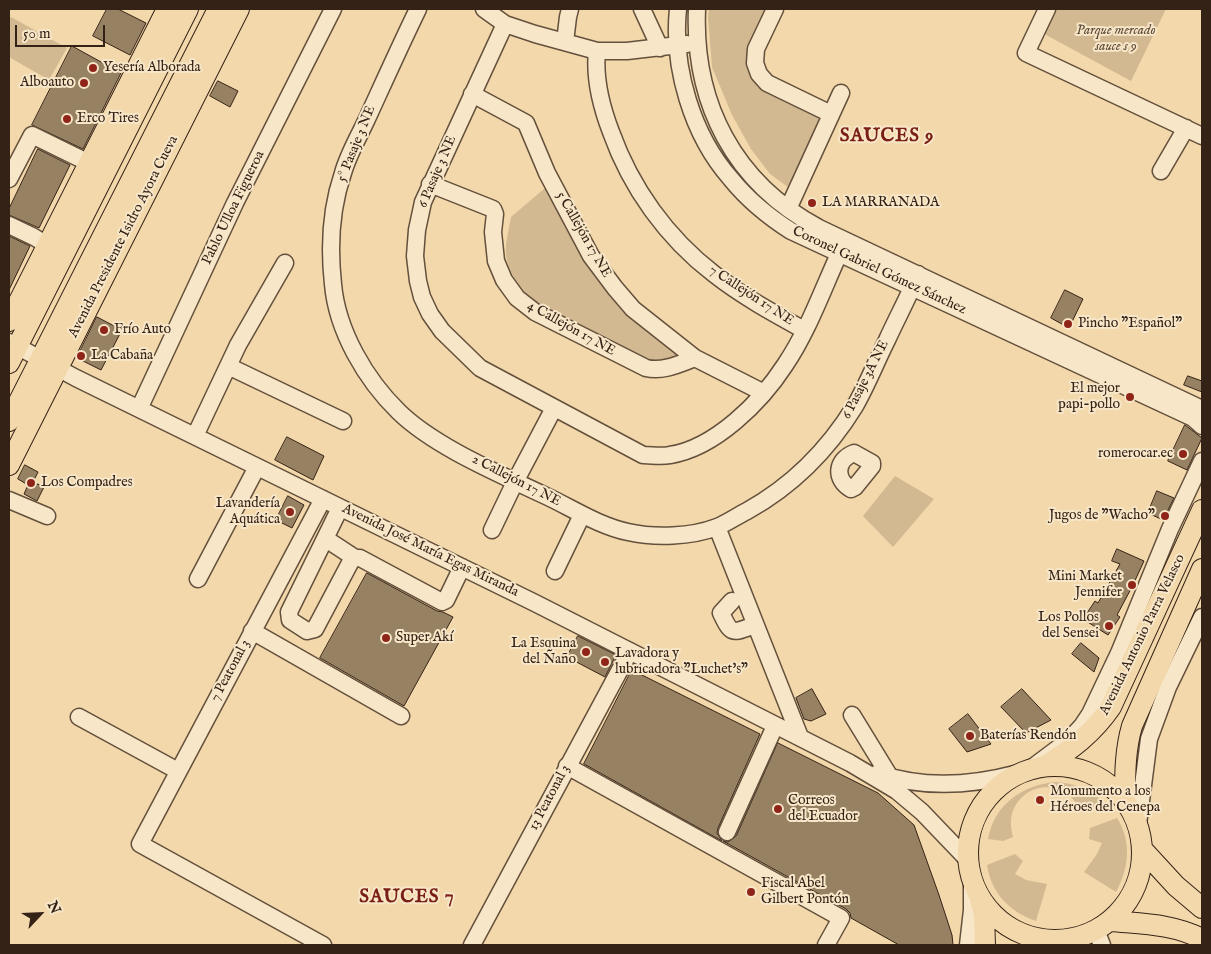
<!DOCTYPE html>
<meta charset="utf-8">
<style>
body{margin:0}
#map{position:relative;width:1211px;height:954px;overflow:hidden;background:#f2d8aa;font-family:"IM FELL English",serif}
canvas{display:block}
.frame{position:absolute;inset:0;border:10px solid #352217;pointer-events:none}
.north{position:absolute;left:15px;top:889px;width:50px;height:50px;-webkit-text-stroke:4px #f7e6c8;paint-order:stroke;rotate:65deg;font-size:14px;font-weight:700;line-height:20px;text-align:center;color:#352217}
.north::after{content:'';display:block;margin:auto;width:18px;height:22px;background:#352217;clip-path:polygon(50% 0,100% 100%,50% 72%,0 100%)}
.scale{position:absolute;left:15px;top:25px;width:90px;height:22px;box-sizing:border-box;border:2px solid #352217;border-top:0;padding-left:6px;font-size:15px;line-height:18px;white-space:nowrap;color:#352217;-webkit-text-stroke:4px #f7e6c8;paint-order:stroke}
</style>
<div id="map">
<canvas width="1211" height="954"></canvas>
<div class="frame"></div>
<div class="north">N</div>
<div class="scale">50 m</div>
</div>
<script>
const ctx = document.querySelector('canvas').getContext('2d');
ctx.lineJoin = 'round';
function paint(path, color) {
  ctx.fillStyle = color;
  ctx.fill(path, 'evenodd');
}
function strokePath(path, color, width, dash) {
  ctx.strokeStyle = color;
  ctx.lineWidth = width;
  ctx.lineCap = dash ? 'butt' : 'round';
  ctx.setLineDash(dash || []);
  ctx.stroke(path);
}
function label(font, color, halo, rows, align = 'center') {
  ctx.font = font + ' "IM FELL English",serif';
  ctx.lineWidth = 4;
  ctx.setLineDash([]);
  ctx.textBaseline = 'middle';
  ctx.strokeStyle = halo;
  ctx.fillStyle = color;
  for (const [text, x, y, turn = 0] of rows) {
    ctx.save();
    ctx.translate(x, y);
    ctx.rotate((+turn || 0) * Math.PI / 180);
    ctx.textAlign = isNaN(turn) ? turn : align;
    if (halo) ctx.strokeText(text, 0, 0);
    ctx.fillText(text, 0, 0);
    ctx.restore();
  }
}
const green = new Path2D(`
 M709,9H768L752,38L759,65L768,74L796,90L825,113L788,187L770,174L751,149L732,115L712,67L708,17Z
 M1048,9H1166L1131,81L1037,30Z
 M11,17L67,48L49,80L9,57V20Z
 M545,188L595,265L688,354L665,366L644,361L530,304C522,294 507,268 506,255C505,243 509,229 511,217Z
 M895,476L934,499L893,547L863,516Z
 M1055,782C1073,783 1086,788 1100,799L1092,809L1082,813C1079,808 1076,802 1071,797C1051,778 1019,788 1012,814C1010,821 1011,829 1013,837L1003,841L988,839C994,805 1022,785 1055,782Z
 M1117,818C1132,842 1129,868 1116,892L1084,872L1097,854L1102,843L1089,839L1090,828Z
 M1015,854L1023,861L1015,874L1026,880L1047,884L1036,921C1010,912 991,893 987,865Z`);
const building = new Path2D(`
 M107,9H118L146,23L130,55L93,36Z
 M72,46L121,73L83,149L32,125Z
 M218,81L238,91L230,107L210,96Z
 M38,149L70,165L39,228L9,215V209Z
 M9,236L30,246L9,290Z
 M1065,290L1083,299L1069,328L1051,318Z
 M97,317L122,330L101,370L77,358Z
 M1188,376L1202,381V392L1184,385Z
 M1185,425L1202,438L1187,470L1168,461Z
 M287,437L324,456L313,480L275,460Z
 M25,465L38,472L33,482L44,487L37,501L24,494L28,485L18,479Z
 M1157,491L1174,498L1163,520L1148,513Z
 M288,496L304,505L292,528L276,520Z
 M1117,549L1144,561L1132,587L1117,615L1120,617L1108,635L1083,619L1095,601L1098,603L1120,564L1112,561Z
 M367,573L437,611L443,612L453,617L404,706L320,658Z
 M578,636L616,655L605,677L567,657Z
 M1081,643L1099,658L1094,672L1072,654Z
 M632,670L760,734L718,828L717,833L722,841L584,764Z
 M812,689L826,714L811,721L804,719L796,698Z
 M1022,689L1051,720L1026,733L1001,707Z
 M968,714L991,744L967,752L949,729Z
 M778,743L878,793L914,825L939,895L952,935L953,945H899L851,918L850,913L846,909L723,841L728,842L736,836Z`);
const minor = new Path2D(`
 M418,9C400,46 383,84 366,121C358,138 348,155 343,173C331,208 329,248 333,284C337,331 366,380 399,412C435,447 500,474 546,496C572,508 599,526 628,532C655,538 691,537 717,527C727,523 737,516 747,511C792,486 828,450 855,406C867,385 876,362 887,340C897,318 909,296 918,274
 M484,9L505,24L535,34L597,51H627L687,44
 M642,9L660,48
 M678,9C672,67 692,135 731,179C748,200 769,217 791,231L1193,418L1202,426
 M697,9C693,103 734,183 819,228L1202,409
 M775,9L756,49L755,63L759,74L767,83L831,114
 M1047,9L1026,53L1202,136
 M505,24L423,202L417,230L415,256L418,281L422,297L430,314L442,331L480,368L643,455C652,455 661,457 670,455C715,448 761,402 785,365C808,331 822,291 839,254
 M565,42L568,17L570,9
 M597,51C594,79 601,106 611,132C631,188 667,238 714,274C742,296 773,313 804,330
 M472,94L526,123L547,173L591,256L615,288L633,309L695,358L764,393
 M1161,171L1186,128
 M9,179L32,135L89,163
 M430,184L493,209L495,214L493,232L496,261L504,280L517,298L535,312L646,368C663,372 679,364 695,358
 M788,209L841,93
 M9,225L34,237L47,245
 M9,342L76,378L535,603L850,763L897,791L922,812L968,860
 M228,366L343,421
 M139,409L235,203L333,9
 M195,436L238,345L285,263
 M854,453L872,463V466L855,487L851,489C834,479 836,460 854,453Z
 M9,500L47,516
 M340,508L289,612L290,620L307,631L315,629L351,561L355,558H360L442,602L446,600L462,567
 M717,527L800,737
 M492,530L515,482L554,408
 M326,539L355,558
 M555,571L582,515
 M198,579L257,467
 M732,601L721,613C732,636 732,633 755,625
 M252,631L401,716
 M852,715L890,777
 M79,717L178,771
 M567,766L841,918L826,945
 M1033,767L1069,740L1082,726L1090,714L1119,653L1170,529L1202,461
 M878,773C923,789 969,786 1015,774
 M1138,824L1149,739L1168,687L1202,617
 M727,832L775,726
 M1096,930L1102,945
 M323,945L140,844L323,499
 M472,945L630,651
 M968,945L972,910V878`);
const major = new Path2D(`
 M9,321L167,9
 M9,363L188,9
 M9,421L218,9
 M9,465L239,9
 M968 853a87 87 0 1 1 174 0a87 87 0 1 1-174 0Z
 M1045,766C1072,749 1093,733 1111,707L1202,510
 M1125,799C1125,774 1125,750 1132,726L1202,569
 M1142,849L1176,886L1202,908
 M980,900L984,914L985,945
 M1111,921C1142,924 1174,924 1202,939`);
const markers = [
 [93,68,5,"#8f2418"],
 [84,83,5,"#8f2418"],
 [67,119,5,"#8f2418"],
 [812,203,5,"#8f2418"],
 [1068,324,5,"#8f2418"],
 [104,330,5,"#8f2418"],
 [81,356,5,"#8f2418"],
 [1130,397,5,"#8f2418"],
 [1183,454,5,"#8f2418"],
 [31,483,5,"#8f2418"],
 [290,512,5,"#8f2418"],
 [1165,516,5,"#8f2418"],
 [1132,585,5,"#8f2418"],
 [1109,626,5,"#8f2418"],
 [386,638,5,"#8f2418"],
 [586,652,5,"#8f2418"],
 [605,662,5,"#8f2418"],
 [970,736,5,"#8f2418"],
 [1040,800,5,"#8f2418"],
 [778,809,5,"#8f2418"],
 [751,892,5,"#8f2418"]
];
const parkNames = [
 ["Parque mercado",1116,31],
 ["sauce s 9",1116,47]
];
const poiNames = [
 ["Yesería Alborada",103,68],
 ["Alboauto",74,83,"right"],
 ["Erco Tires",77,119],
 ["LA MARRANADA",822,203],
 ["Pincho \"Español\"",1078,324],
 ["Frío Auto",114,330],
 ["La Cabaña",91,356],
 ["El mejor",1120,389,"right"],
 ["papi-pollo",1120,405,"right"],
 ["romerocar.ec",1173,454,"right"],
 ["Los Compadres",41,483],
 ["Lavandería",280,504,"right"],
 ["Aquática",280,520,"right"],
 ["Jugos de \"Wacho\"",1155,516,"right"],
 ["Mini Market",1122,577,"right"],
 ["Jennifer",1122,593,"right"],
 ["Los Pollos",1099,618,"right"],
 ["del Sensei",1099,634,"right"],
 ["Super Akí",396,638],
 ["La Esquina",576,644,"right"],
 ["del Ñaño",576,660,"right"],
 ["Lavadora y",615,654],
 ["lubricadora \"Luchet's\"",615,670],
 ["Baterías Rendón",980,736],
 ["Monumento a los",1050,792],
 ["Héroes del Cenepa",1050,808],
 ["Correos",788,801],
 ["del Ecuador",788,817],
 ["Fiscal Abel",761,884],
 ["Gilbert Pontón",761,900]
];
const streetNames = [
 ["5° Pasaje 3 NE",357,144,-68],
 ["6 Pasaje 3 NE",438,172,-67],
 ["Pablo Ulloa Figueroa",234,208,-64],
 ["5 Callejón 17 NE",583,235,60],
 ["Avenida Presidente Isidro Ayora Cueva",124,237,-63],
 ["Coronel Gabriel Gómez Sánchez",879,271,25],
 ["7 Callejón 17 NE",751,296,33],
 ["4 Callejón 17 NE",571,329,29],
 ["6 Pasaje 3A NE",866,380,-63],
 ["2 Callejón 17 NE",516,481,27],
 ["Avenida José María Egas Miranda",430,551,26],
 ["Avenida Antonio Parra Velasco",1143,635,-64],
 ["7 Peatonal 3",231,671,-62],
 ["13 Peatonal 3",550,798,-62]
];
const districtNames = [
 ["SAUCES 9",887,137],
 ["SAUCES 7",407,898]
];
paint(green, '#d2b991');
paint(building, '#978163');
strokePath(building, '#352217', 1);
strokePath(minor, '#64503c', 19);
strokePath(major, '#352217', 22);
strokePath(minor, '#f7e6c8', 16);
strokePath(major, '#f2d8aa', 20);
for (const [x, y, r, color] of markers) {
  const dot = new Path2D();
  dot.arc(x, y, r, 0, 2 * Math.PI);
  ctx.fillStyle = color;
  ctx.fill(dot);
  strokePath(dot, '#f7e6c8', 2);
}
label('italic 14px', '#5c4836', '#f7e6c8', parkNames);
label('14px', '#352217', '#f7e6c8', poiNames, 'left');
label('14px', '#352217', '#f7e6c8', streetNames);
ctx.letterSpacing = '1px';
label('bold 19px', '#7a1f14', '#f7e6c8', districtNames);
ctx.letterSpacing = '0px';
</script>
